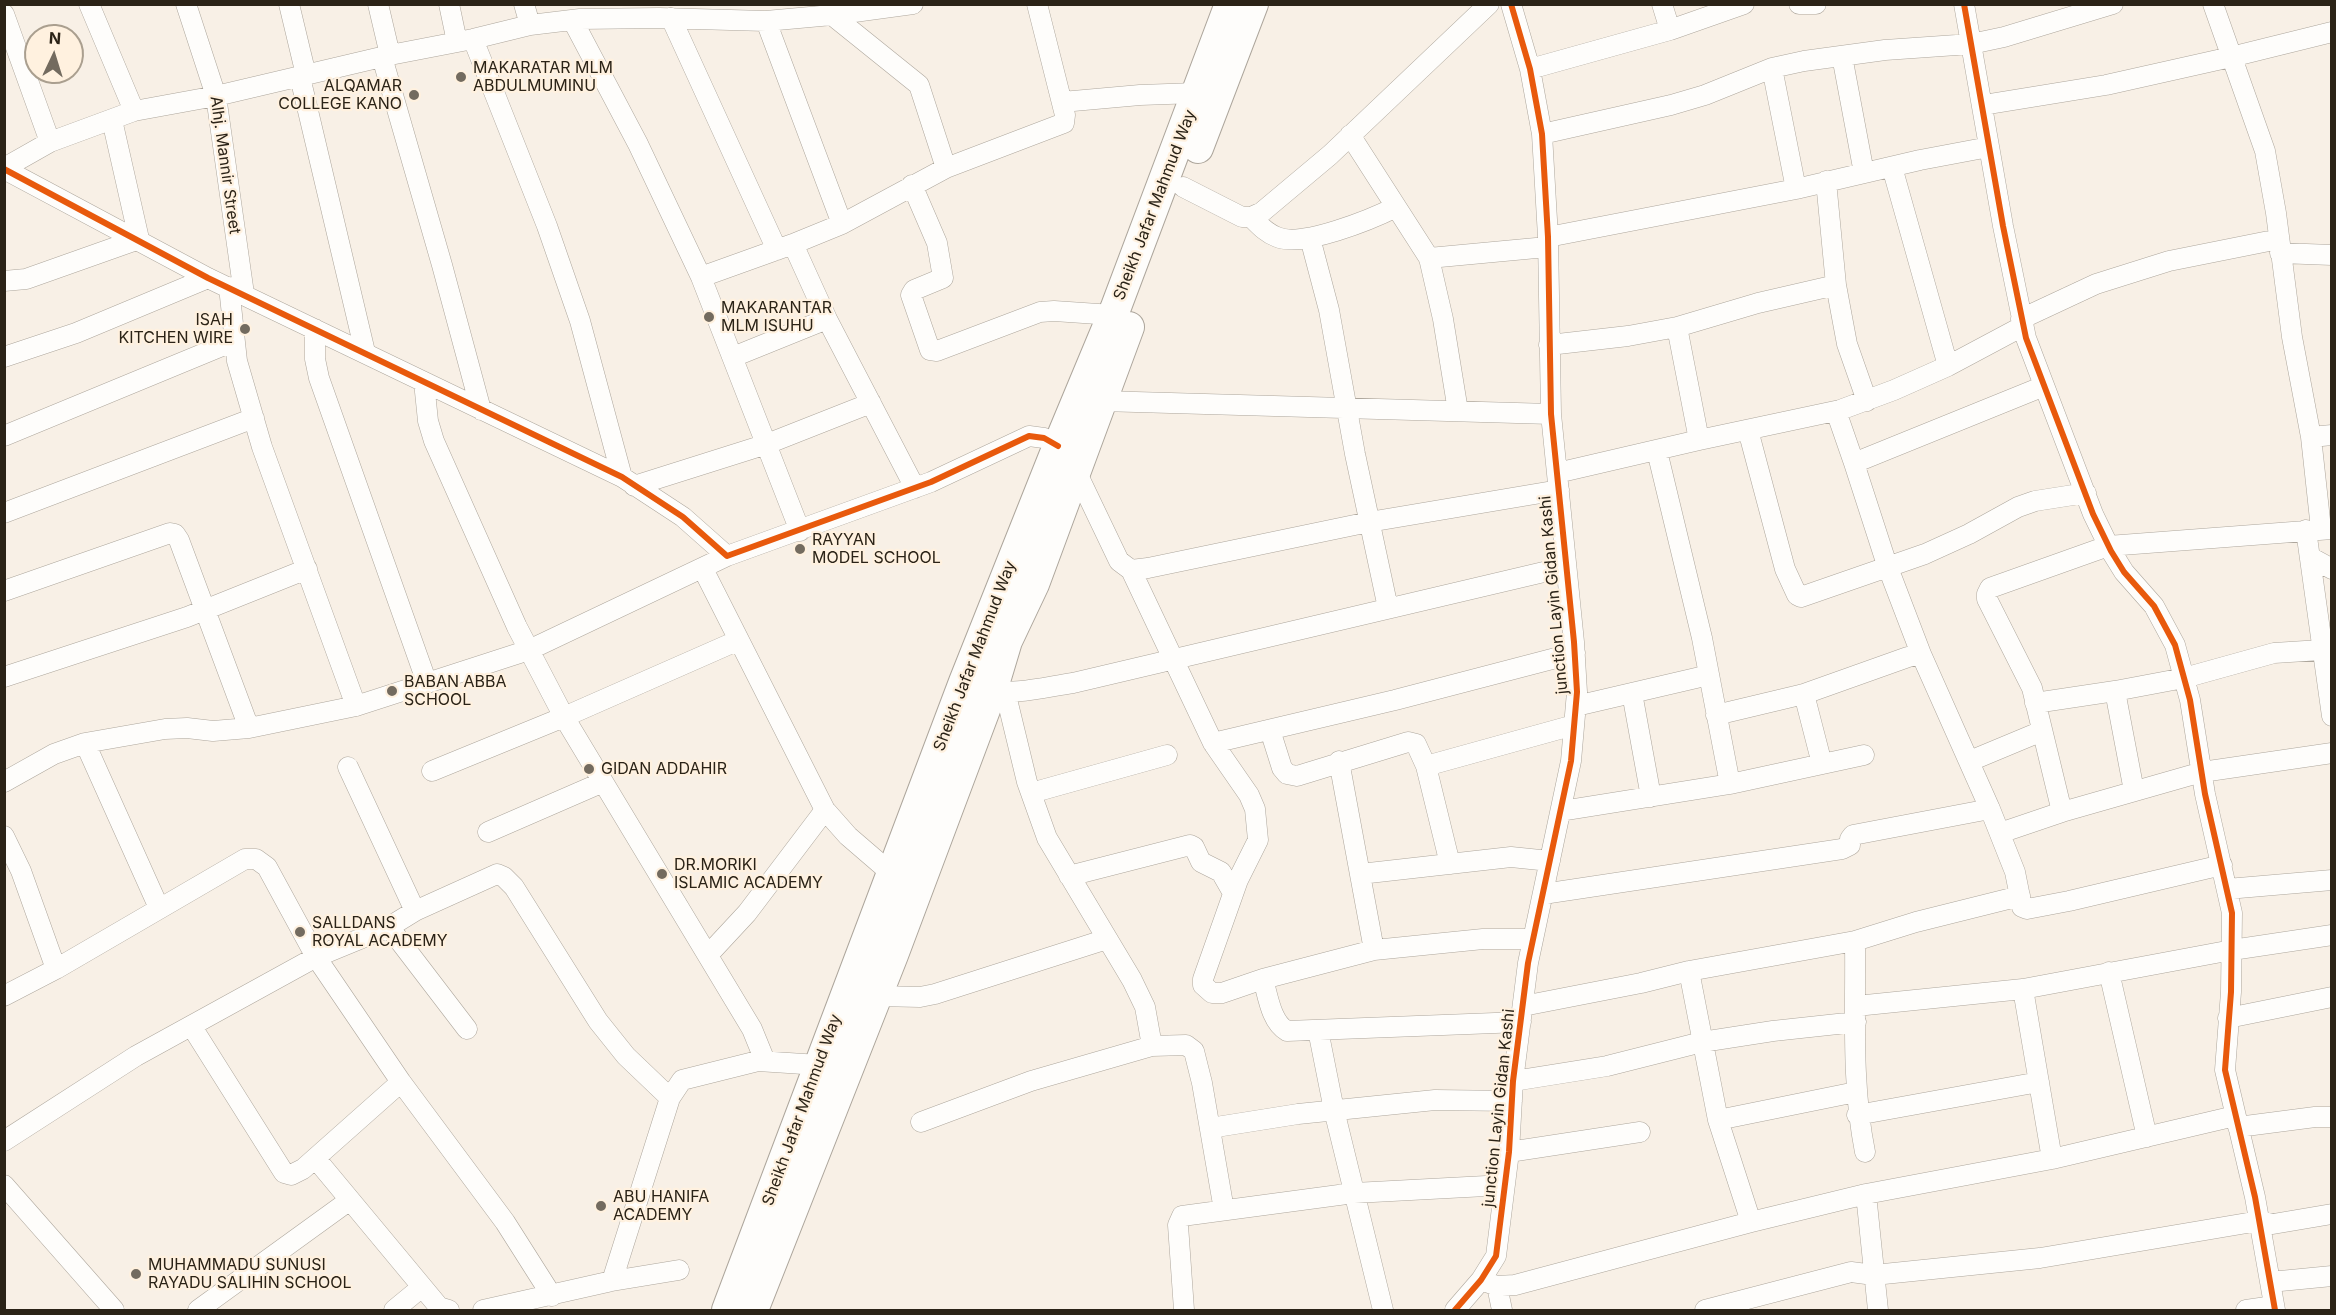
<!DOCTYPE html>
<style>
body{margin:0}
#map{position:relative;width:2336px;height:1315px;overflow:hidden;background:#f8f0e6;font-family:Inter,sans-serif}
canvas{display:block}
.frame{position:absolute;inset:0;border:6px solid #2b2317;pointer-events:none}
.north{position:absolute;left:24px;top:24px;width:60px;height:60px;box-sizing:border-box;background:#fff1df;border:2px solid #aa9f8f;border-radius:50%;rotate:4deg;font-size:16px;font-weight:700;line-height:24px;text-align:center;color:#2b2317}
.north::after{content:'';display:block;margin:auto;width:21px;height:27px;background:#736b5f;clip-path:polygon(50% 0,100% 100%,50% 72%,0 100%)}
</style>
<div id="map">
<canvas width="2336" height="1315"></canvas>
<div class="frame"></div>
<div class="north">N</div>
</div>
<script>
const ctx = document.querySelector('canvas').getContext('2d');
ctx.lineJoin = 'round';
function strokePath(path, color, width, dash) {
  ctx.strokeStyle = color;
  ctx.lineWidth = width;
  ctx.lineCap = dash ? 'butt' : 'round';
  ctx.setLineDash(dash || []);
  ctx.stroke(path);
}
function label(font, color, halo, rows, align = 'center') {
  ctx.font = font + ' Inter,sans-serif';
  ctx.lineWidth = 4.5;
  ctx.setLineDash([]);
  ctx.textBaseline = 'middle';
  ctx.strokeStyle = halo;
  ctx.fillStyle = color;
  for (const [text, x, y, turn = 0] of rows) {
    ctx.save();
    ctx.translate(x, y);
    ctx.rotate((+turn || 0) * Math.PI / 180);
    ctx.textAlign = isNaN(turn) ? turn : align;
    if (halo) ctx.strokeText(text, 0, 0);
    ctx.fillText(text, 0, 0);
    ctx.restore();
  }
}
const street = new Path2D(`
 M89,4L134,111
 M186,4L216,96L244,294
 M289,4L306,75
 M378,4L390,55
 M449,4L457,42
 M524,4L530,25
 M1662,4L1670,30
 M1799,4H1816
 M1964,4L2003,226L2026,338L2093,514L2111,551L2124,572L2154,606L2175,645L2190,700L2205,794L2232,913L2231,992L2225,1070L2255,1197L2275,1310
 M2213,4L2265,151L2276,213L2292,337L2311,437L2321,529
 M4,14L50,142
 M832,15L919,85L946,168
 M671,18L777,250
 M573,21L638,144L701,277L800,531
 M766,21L842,224
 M473,39L547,226L580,321L622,477
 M1842,56L1864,173
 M382,57L442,265L481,410
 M1772,68L1796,189
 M1530,69L1670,30L1744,4
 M300,77L365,352
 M1062,102L1140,95L1196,93
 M1983,105L2106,85L2231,57L2332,32
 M1542,134L1671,105L1705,95L1772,68L1804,61L1885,50L1971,44L2004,37L2113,4
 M1350,135L1429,258L1443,319L1458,411
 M1892,167L1948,366
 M4,168L50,142L134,111L216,96L390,55L473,39L530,25L580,19L659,18L766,21L832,15L913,4
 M4,169L208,278L622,477L683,517L727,556L931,482L1029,436L1044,438L1058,446
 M1826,181L1836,285L1847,344L1867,401
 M912,185L937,243L943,278L914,290L911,295L930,350L937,351L1040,312L1054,311L1113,315
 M1183,187L1242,217H1251L1262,212L1330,155L1489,4
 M1251,217C1259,225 1266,233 1277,237C1302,248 1372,219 1396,207
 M1548,237L1796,189L1920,160L1989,147
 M1310,238L1329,310L1355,454L1388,608
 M793,244L827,319L915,488
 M2280,253L2332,255
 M1429,258L1547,247
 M701,277L793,244L842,224L946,168L1064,123L1065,115L1037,4
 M4,281L26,279L139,239L112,120
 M229,287L237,361L262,447L356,706
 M2021,319L2096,284L2169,261L2279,239
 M1677,327L1699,440
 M315,329V359L319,378L427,683
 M1549,345L1628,336L1677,327L1758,303L1836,285
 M4,357L76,333L208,278
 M733,357L827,319
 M424,382L428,421L434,441L517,627L564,717L752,1029L765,1061
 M1101,401L1551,414
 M1836,411L1854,463L2044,386
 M1748,430L1785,569L1797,595L1801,597L1925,554L1969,534L2018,507L2035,501L2086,493
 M4,436L234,341
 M2311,437L2332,435
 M1657,451L1702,638L1730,784
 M1854,463L1887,565L1921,654
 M1075,469L1119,561L1131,570L1148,568L1369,522L1559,490
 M1557,473L1699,440L1840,410L1894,390L1948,366L2023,326
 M634,486L767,444L871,403
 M4,513L254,418
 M2306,530L2332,716
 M2310,557L2332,569
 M703,569L825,810L848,836L891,873
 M1131,570L1213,743L1249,795L1255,809L1258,840L1238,880L1203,979V985L1212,993H1222L1263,979L1374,950L1483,939H1533
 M4,591L170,533L175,534L179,540L249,728
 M4,677L187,617L307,569
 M984,688C1011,697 1045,687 1073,683L1565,567
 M1005,691L1027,782L1047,838L1132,980L1145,1007L1152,1046
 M2115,691L2184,678L2274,653L2321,650
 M1632,693L1651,797
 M1804,694L1822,764
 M2035,703L2115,691L2134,791
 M1576,706L1709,675
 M1716,715L1804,694L1908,657L1921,654L1990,809L2015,872L2022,907L2027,909L2069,901L2222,865
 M1270,730L1282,768L1287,774L1297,776L1408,742L1416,744L1426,766L1450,864
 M85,743L159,908
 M1213,743L1395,700L1575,653
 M1339,761L1374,950
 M1970,761L2042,731
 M1426,766L1574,725
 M348,767L415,911
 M432,771L564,717L739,640
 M4,782L54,754L85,743L165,729L187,728L213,731L249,728L356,706L529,650L727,556
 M1031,793L1167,755
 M1561,811L1730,784L1864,755
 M2062,812L2032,688L1987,599V594L1990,588L2108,546L2332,529
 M488,832L603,782
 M2000,833L2062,812L2202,772L2332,753
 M4,836L21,871L56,969
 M1360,874L1511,857L1550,861
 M1069,876L1190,845L1194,847L1201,862L1221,872L1233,893
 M2227,889L2332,880
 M1543,894L1842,849L1850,845V839L1853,835L1990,809
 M389,927L467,1029
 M1855,941C1856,1011 1851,1082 1865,1152
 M708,955L747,913L825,810
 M1689,971L1718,1120L1751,1222
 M2109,972L2147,1137
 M1263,979C1268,996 1271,1022 1287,1031L1521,1022
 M2023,989L2052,1159
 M4,996L56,969L245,859H256L267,867L316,957L401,1082L505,1222L552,1296
 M877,996L920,997L935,994L1107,939
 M1523,1006L1641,983L1689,971L1855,941L1916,922L2020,896
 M1856,1006L2023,989L2232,950L2332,935
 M2228,1018L2332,997
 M192,1027L284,1173L291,1175L303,1169L401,1082
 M1318,1030L1334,1110L1383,1310
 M1513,1081L1607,1066L1702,1042L1773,1031L1856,1022
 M1857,1115L2039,1082
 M1718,1120L1856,1092
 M921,1122L1031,1081L1152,1046L1186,1045L1194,1051L1202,1083L1224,1210
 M2238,1127L2315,1117H2332
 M1210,1128L1298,1114L1435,1100L1512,1101
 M4,1141L136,1056L316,957L389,927L415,911L497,874L504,877L514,887L598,1021L626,1056L670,1098
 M1509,1152L1640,1132
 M316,1159L439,1307L449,1310
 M4,1185L114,1310
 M1866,1194L1878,1310
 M1481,1280L1497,1286L1515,1285L1751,1222L1866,1194L2052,1159L2235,1116
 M612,1281L670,1098L682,1080L758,1061L819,1065
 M2270,1282L2332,1276
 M1497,1286L1502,1310
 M198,1310L350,1200
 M394,1310L422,1287
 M483,1310L612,1281L679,1270
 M1184,1310L1178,1225L1182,1216L1354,1193L1505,1185
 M1455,1310L1481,1280L1496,1256L1509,1152L1513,1081L1528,963L1571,761L1577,692L1574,642L1551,414L1548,237L1542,134L1530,69L1511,4
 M1705,1310L1851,1272L1874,1275L2040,1258L2259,1221L2273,1224L2332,1214
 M2246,1310L2274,1306`);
const primary = new Path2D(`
 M1198,148L1253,4
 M727,1310L964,682L1058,446L1116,307L1230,4
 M753,1310L893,955L992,691L1007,641L1034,584L1129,327`);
const cycleway = new Path2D(`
 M1964,4L2003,226L2026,338L2093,514L2111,551L2124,572L2154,606L2175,645L2190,700L2205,794L2232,913L2231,992L2225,1070L2255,1197L2275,1310
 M4,169L208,278L622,477L683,517L727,556L931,482L1029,436L1044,438L1058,446
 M1455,1310L1481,1280L1496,1256L1509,1152L1513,1081L1528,963L1571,761L1577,692L1574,642L1551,414L1548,237L1542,134L1530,69L1511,4`);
const markers = [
 [461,77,6,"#736b5f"],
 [414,95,6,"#736b5f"],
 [709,317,6,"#736b5f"],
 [245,329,6,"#736b5f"],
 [800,549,6,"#736b5f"],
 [392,691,6,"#736b5f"],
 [589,769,6,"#736b5f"],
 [662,874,6,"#736b5f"],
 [300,932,6,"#736b5f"],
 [601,1206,6,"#736b5f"],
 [136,1274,6,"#736b5f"]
];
const poiNames = [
 ["MAKARATAR MLM",473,68],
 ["ABDULMUMINU",473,86],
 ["ALQAMAR",402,86,"right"],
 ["COLLEGE KANO",402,104,"right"],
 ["MAKARANTAR",721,308],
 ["MLM ISUHU",721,326],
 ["ISAH",233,320,"right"],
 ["KITCHEN WIRE",233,338,"right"],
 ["RAYYAN",812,540],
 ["MODEL SCHOOL",812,558],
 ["BABAN ABBA",404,682],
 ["SCHOOL",404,700],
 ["GIDAN ADDAHIR",601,769],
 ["DR.MORIKI",674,865],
 ["ISLAMIC ACADEMY",674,883],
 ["SALLDANS",312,923],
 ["ROYAL ACADEMY",312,941],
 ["ABU HANIFA",613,1197],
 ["ACADEMY",613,1215],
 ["MUHAMMADU SUNUSI",148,1265],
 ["RAYADU SALIHIN SCHOOL",148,1283]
];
const streetNames = [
 ["Alhj. Mannir Street",225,165,82],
 ["Sheikh Jafar Mahmud Way",1155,205,-69],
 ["junction Layin Gidan Kashi",1554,595,-95],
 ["Sheikh Jafar Mahmud Way",975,656,-69],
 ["junction Layin Gidan Kashi",1499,1108,-84],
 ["Sheikh Jafar Mahmud Way",802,1110,-70]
];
strokePath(street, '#ada69c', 21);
strokePath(primary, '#ada69c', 32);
strokePath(street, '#fefdfb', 20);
strokePath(primary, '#fefdfb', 30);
strokePath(cycleway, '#e8590c', 6);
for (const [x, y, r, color] of markers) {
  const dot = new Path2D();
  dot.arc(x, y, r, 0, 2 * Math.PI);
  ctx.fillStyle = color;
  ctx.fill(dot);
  strokePath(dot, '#fff1df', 2);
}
label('16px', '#2b2317', '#fff1df', poiNames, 'left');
label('16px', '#2b2317', '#fff1df', streetNames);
</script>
